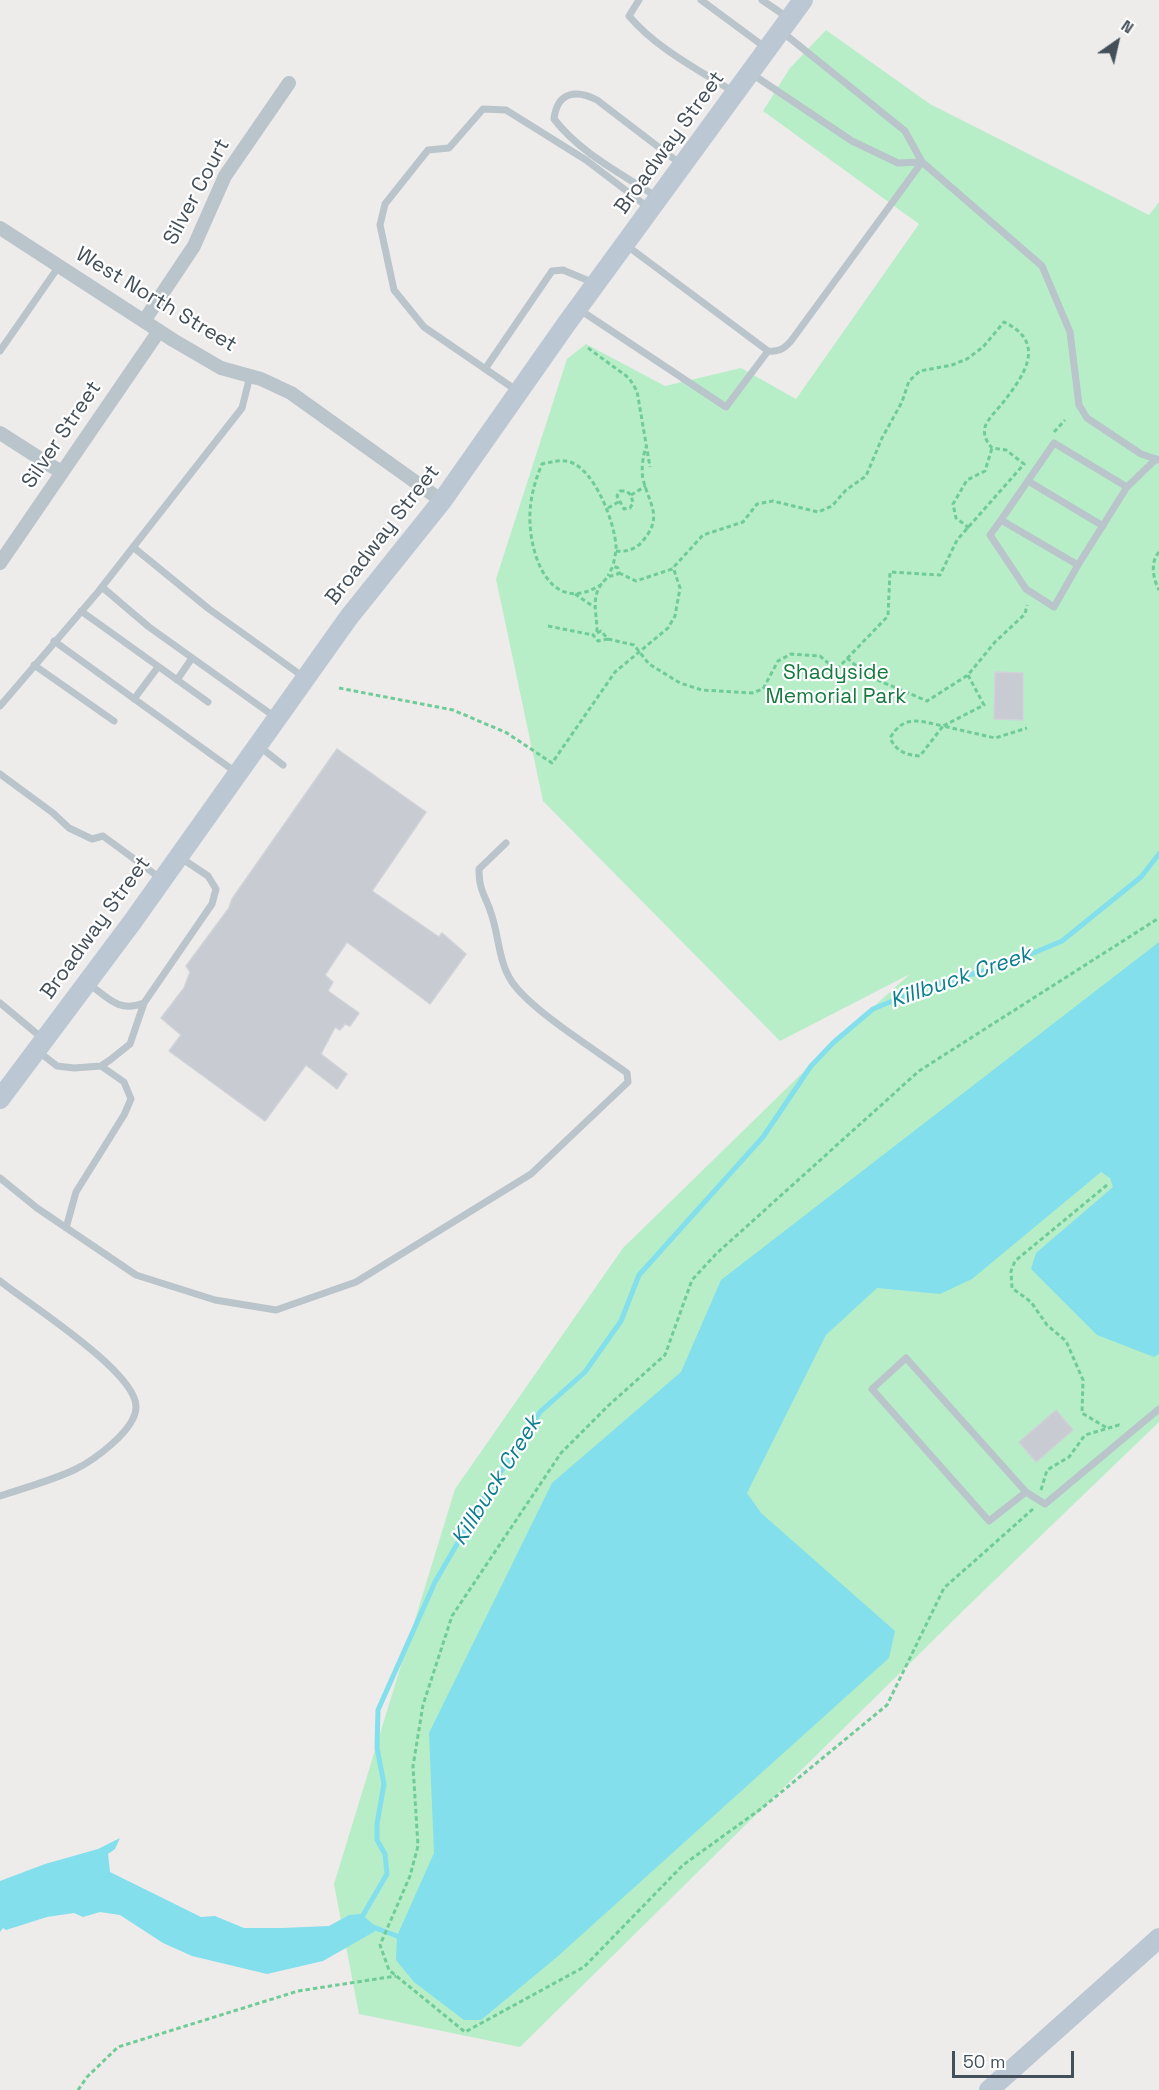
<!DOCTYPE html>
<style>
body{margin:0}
#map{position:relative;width:1159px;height:2090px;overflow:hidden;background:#eeebeb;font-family:"Space Grotesk",sans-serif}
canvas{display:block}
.north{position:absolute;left:1087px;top:12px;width:60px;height:60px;-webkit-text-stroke:4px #fff;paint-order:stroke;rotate:34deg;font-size:16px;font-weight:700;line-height:24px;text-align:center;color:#445059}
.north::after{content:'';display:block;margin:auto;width:21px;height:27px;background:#445059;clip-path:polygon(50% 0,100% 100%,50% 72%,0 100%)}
.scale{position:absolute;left:952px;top:2051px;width:122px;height:27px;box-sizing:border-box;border:3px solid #445059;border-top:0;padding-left:8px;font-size:18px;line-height:21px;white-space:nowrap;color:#445059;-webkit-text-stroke:4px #fff;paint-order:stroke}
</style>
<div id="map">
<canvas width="1159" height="2090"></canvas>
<div class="north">N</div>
<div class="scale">50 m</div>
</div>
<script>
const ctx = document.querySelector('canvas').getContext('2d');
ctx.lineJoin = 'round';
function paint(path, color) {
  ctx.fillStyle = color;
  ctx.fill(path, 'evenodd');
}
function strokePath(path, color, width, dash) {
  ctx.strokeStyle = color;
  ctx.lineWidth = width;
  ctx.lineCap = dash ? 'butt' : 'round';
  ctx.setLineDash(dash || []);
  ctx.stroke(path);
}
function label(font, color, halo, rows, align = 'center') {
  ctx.font = font + ' "Space Grotesk",sans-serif';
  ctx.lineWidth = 4.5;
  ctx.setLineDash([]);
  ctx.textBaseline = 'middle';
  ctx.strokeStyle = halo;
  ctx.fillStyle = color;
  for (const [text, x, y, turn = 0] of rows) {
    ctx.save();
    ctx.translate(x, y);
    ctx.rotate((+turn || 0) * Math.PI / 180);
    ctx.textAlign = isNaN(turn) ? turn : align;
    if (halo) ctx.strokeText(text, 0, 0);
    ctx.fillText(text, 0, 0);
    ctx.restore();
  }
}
const green = new Path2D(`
 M826,30L930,104L1149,215L1159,202V1422L969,1605L520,2047L359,2014L334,1884L455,1489L623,1248L834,1042L910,974L780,1041L543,801L496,579L567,359L586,344L665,386L741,368L796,399L919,224L763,111L790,68Z`);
const water = new Path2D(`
 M1159,942V1354L1154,1357L1097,1335L1031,1269L1036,1253L1113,1187L1110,1178L1101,1172L972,1279L940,1294L877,1288L826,1335L747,1493L761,1513L895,1631L889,1658L557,1957L481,2020H464L414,1982L396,1960L397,1936L434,1853L429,1733L552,1483L681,1372L721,1280Z
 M120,1838L115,1849L108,1854L110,1872L201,1917L215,1916L244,1928H282L329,1926L349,1915L361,1914L379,1929L323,1961L267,1974L192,1956L163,1943L120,1915L100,1912L83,1917L74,1913L47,1917L6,1930L3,1928L0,1932V1881L45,1864L98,1849Z`);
const stream = new Path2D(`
 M359,1922L387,1874L385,1854L377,1840V1824L384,1784L377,1748L378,1710L435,1582L485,1496L540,1412L585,1372L621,1321L639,1275L763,1137L811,1066L834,1042L873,1009L926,987L1005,965L1062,941L1141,877L1159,854
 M373,1927L397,1936`);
const building = new Path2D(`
 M995,672L1023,673V720L994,719Z
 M337,749L426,812L372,891L439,937L442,933L466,954L430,1004L347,942L325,975L333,982L328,991L359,1013L350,1026L345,1024L340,1030L335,1027L321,1054L347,1074L337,1089L306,1065L265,1121L169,1051L181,1035L161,1018L184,988L190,972L186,966L229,908L232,899Z
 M1056,1410L1073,1430L1036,1462L1019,1442Z`);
const path = new Path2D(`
 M588,348L629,378L637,391L650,467
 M1054,432L1065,420
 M620,491H626L631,495L633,503L630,508L624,509L617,496Z
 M631,495L646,486
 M608,508L620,501
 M969,528L956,518L953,504L967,480L985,471L992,448
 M616,551C625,552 634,550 641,543C664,517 650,507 643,479C641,470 643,455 646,447
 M1159,552C1150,562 1153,579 1159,590
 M619,573L636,581L672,569L703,535L743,522L757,504L773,501L818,512L832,506L846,490L866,476L882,438L902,402L909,381L920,371L952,365L967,359L983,347L1004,322C1048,343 1024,376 1001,405C996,411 987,420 985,427C983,436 987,442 992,448L1006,450L1024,464
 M602,584C555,615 532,565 530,523C529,502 534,483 542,464C552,462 560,459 570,462C595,470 615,523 616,547C616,553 614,560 613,566
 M575,594L594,607
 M548,626L593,635
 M597,632C597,611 589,594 607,578C610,575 615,576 619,573L618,568L613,566L608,576
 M608,639L598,641L593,635L601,631L608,639L634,645L649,664L680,683L702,690L752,693L763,689L778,661L791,654L820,656L836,670L888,616L890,572L940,575L957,540L1025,463
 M847,658L868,676L927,701L968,675L995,642L1025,614L1027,605
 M968,675L984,705L943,726C920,721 904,714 890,738C897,752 906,755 920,756L943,726L995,738L1027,728
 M339,688L453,710L507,733L552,763L615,672L668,628L675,616L680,588L673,567
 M1107,1185L1015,1261L1011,1271L1012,1288L1031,1302L1047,1325L1066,1341L1083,1380L1082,1413L1107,1428
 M1041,1490L1047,1470L1069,1457L1085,1435L1119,1425L1122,1427
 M1033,1509L944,1588L887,1705L762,1808L683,1865L584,1967L465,2032L389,1970L380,1945L410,1876L418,1846L413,1766L423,1705L452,1616L561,1453L608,1406L665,1355L692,1280L716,1254L919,1071L1159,918
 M78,2090L87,2077L118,2047L298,1991L396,1976`);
const lane = new Path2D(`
 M639,0L629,16C656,48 697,69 732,91
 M701,0L766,48
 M762,0L787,17
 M781,31L905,131L922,162L1042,266L1070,332L1079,405L1087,418L1141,454L1159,460
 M752,74L852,141L898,163L922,162
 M657,197C622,174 580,153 554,119C557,92 576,89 597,100L682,165
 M626,245L768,351C779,352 784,349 791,341L922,162
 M580,310L726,407L768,351
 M0,351L59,266
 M485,369L552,271L563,270L594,283
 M516,390L424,327L394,290L380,225L385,204L428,150L449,148L483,109L506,110L586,160L649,208
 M1028,481L1103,526
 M1127,487L1054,443L1001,520L1078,565L1127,487L1155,460
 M1001,520L990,535L1026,589L1054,607L1078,565
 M133,547L209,609L305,678
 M102,587L149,627L275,717
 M81,611L208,702
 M54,641L237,773
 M34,665L114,721
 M177,680L192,658
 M134,699L158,667
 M0,706L98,592L242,408L250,376
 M260,747L283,765
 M0,774L53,813L69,828L92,839L103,836L160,878
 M89,984C108,998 119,1013 144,1003
 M0,1003L42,1038
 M39,1052L57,1066L74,1068L101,1066L110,1060L130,1044L144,1003L212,904L216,889L208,876L181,858
 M0,1178L37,1208L136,1275L215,1300L276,1310L356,1282L531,1174L628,1082L627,1073C597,1051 532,1011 512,982C499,963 499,938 492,916C486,895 479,893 479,869L506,843
 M66,1228L76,1192L124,1115L131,1099L124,1082L101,1066
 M0,1281C27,1303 137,1372 136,1407C136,1430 93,1461 74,1470C50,1481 24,1488 0,1496
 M1026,1492L989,1521L872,1389L906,1358L1026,1492L1045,1504L1159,1409`);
const street = new Path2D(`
 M0,228L173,340L221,368L261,379L291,393L442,501
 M144,321L194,246L225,176L289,83
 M0,433L61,472
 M0,563L159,331`);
const secondary = new Path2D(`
 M0,1099L133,921L349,617L442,501L567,323L803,0
 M989,2090L1159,1938`);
const streetNames = [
 ["Broadway Street",670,143,-54],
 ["Silver Court",197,192,-62],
 ["West North Street",156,300,31],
 ["Silver Street",62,435,-56],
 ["Broadway Street",383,535,-52],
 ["Broadway Street",96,928,-54]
];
const parkNames = [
 ["Shadyside",836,673],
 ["Memorial Park",836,697]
];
const waterNames = [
 ["Killbuck Creek",961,978,-19],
 ["Killbuck Creek",497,1481,-58]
];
paint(green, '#b7eec8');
paint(water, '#83dfec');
strokePath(stream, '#83dfec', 5);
paint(building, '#c8cbd1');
strokePath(building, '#cfd2d7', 1.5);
strokePath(path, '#6fcc97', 3, [4.5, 3]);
strokePath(lane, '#b9c4cb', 7);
strokePath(street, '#b9c4cb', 14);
strokePath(secondary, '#bbc8d3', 20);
label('21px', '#445059', '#fff', streetNames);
label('21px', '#147a3f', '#fff', parkNames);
label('italic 22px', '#0b7e90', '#fff', waterNames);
</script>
